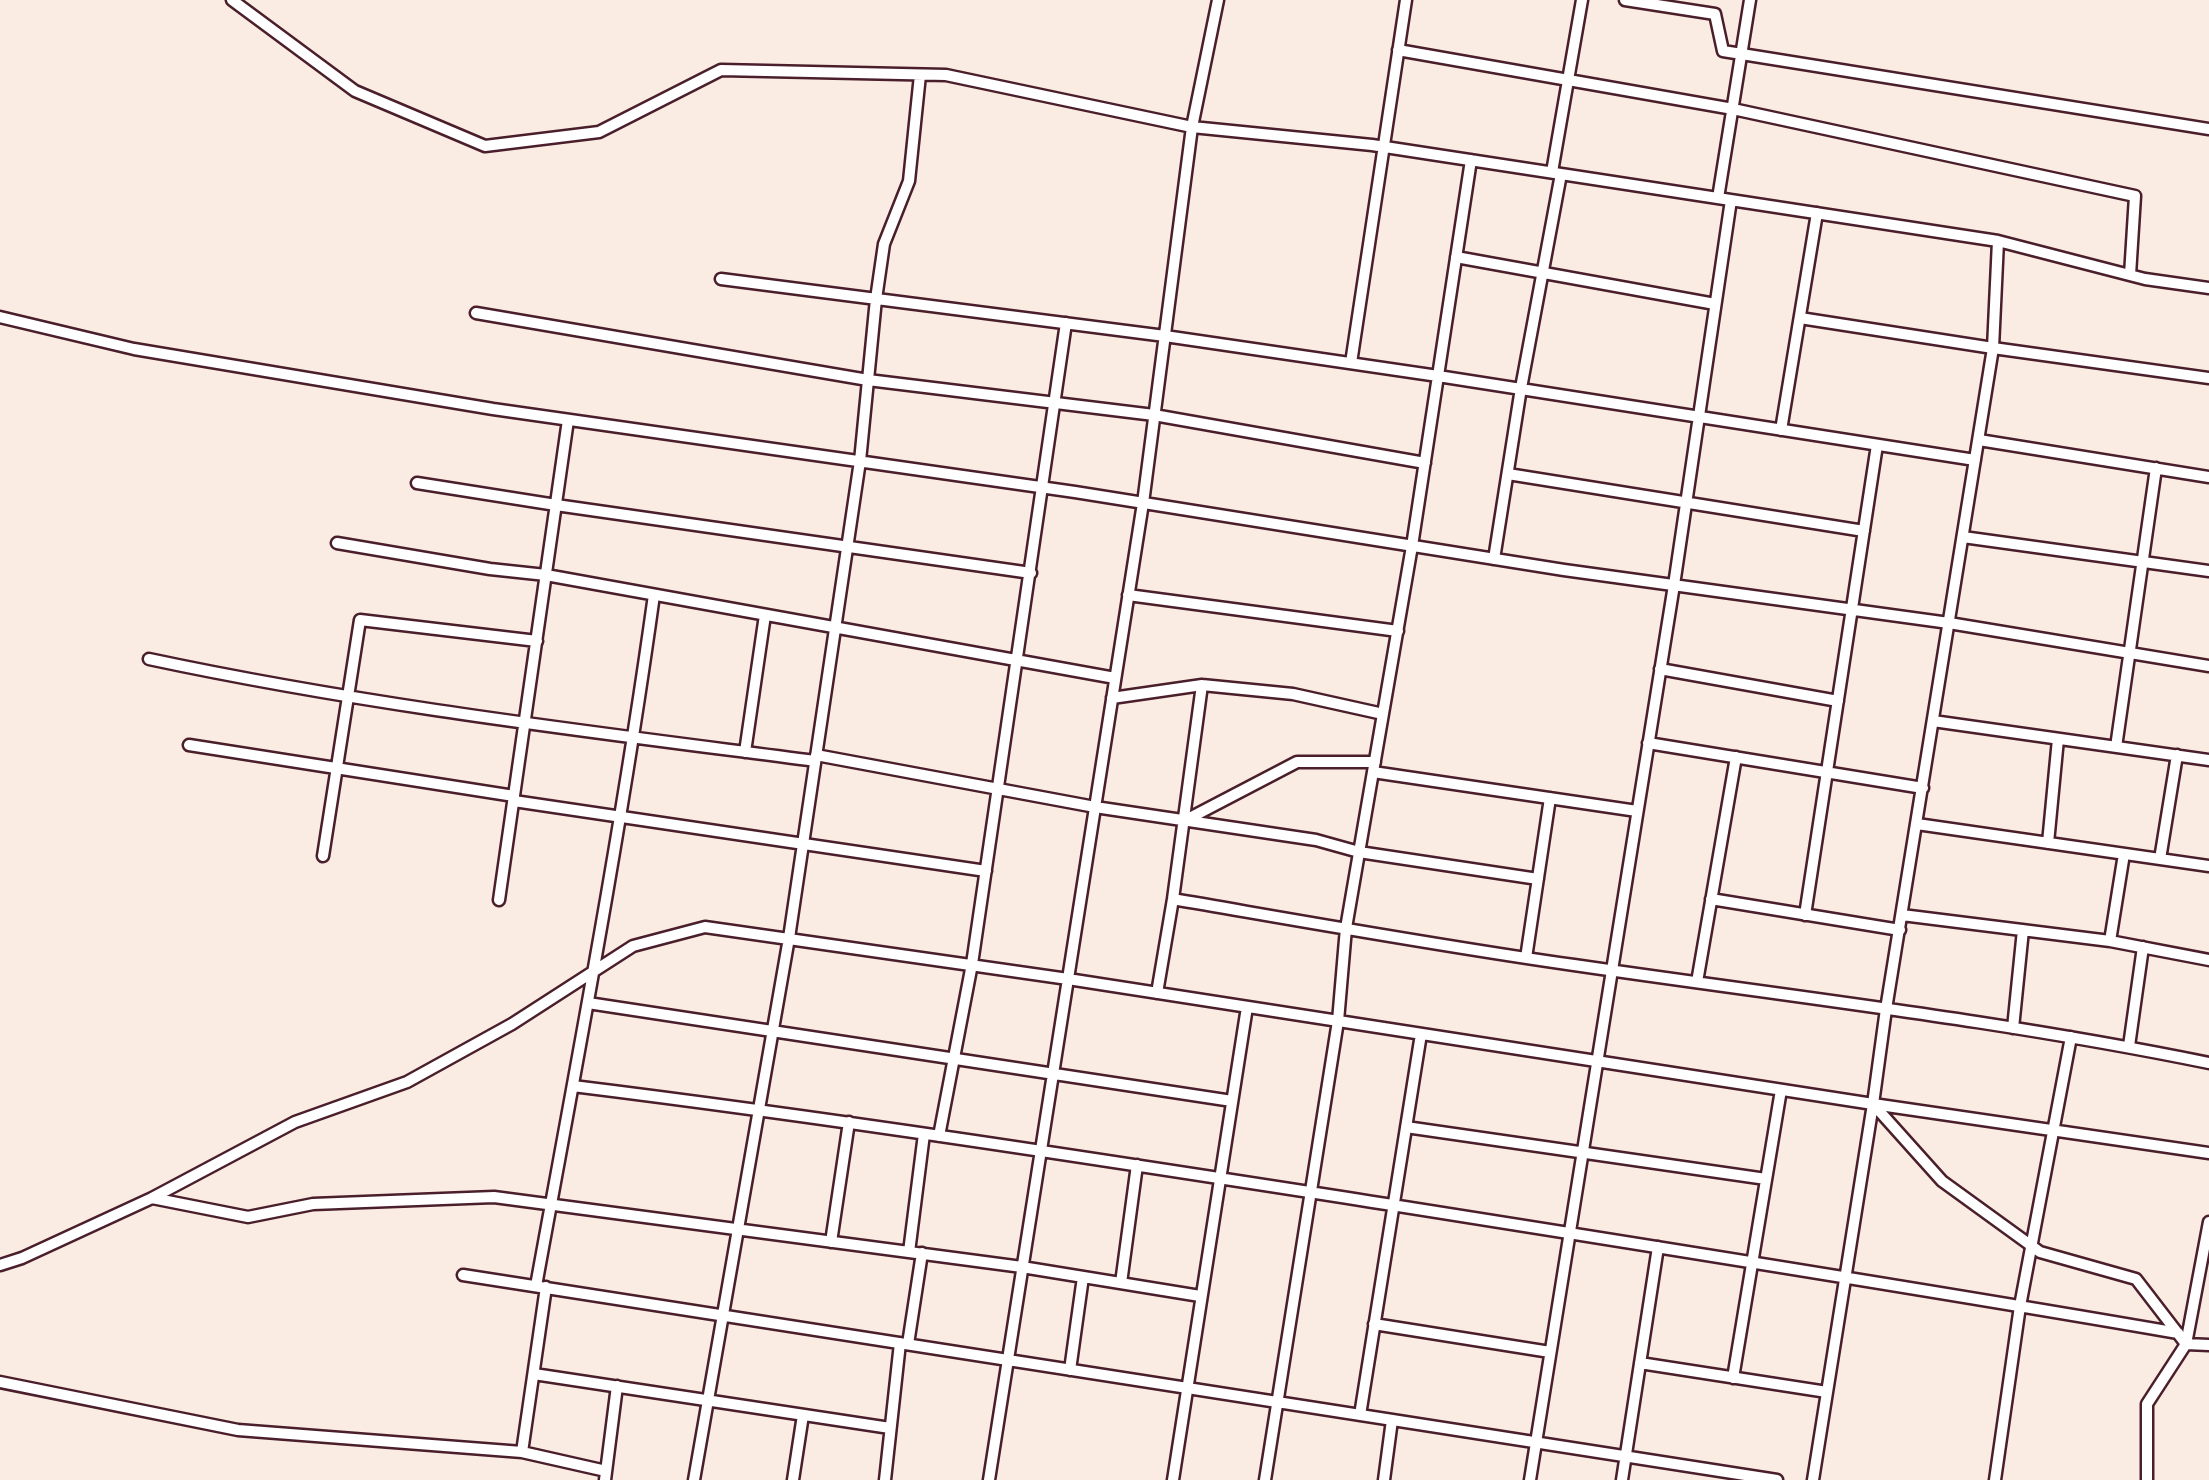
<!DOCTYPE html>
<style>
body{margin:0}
canvas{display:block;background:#faece2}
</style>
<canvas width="2209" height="1480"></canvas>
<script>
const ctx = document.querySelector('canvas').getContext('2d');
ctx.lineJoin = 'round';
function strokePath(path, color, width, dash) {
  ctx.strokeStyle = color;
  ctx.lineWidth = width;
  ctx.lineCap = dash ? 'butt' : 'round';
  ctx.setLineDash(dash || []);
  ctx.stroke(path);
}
const minor = new Path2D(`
 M232,0L355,91L485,146L599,132L721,70L946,75L1192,127L1372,145L1998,241L2145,279L2209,288
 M1625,0L1715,14L1723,51L2209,129
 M1398,50L1733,109L2135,196L2130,275
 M1552,172L1582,0
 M1718,198L1750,0
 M1456,257L1715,304
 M721,279L1165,336L1438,376L1975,460
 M476,313L868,380L1154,415L1425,463
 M0,317L134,349L493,409L1075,492L1564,570L1949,623L2209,666
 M1800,318L1993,348L2209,378
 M1351,363L1406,0
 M1781,430L1817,213
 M1979,440L2209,477
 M1508,474L1864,531
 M417,483L556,505L1031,573
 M1963,537L2209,571
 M337,543L490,569L546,575L1115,678
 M1494,559L1521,388L1561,174
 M1128,595L1398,631
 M149,659C369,706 593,732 815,761
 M1660,669L1838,701
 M1112,698L1202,685L1293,694L1383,714
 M1933,721L2209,760
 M1648,743L1923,788
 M189,745L514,796
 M2116,747L2156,468
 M745,752L765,615
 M816,755L1095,807L1316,840L1359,852L1538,879
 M1373,772L1637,811
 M514,801L986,871
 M1184,821L1297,762H1375
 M1917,824L2209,866
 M2048,843L2058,739
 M323,856L360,620L537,641
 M2160,859L2177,755
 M1173,899C1307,922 1440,946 1574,965C1786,996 1999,1020 2209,1063
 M1711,899L1900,930
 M499,900L568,420
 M1805,915L1877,445
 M1902,915L2110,941L2209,960
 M2110,941L2124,854
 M1526,958L1550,798
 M1697,982L1736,757
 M1157,993L1173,899L1202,685
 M588,1003L1232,1101
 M2013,1028L2023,930
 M2129,1046L2143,947
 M573,1086C832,1118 1090,1158 1348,1198C1625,1242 1901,1285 2178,1333
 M1873,1104L1942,1181L2040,1252L2136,1279L2186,1344L2209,1345
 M1406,1127L1766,1179
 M939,1136L972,964L1066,323
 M152,1198L248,1217L313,1204L494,1197L1022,1267L1200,1296
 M831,1242L849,1122
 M909,1252L924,1134
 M0,1265L22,1258L152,1198L295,1122L407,1082L512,1024L633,946L705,927L1068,979L1873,1104L2209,1153
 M463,1275L1777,1480
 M1121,1283L1137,1165
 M536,1286C578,1056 622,826 654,595
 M1374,1324L1550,1352
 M908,1344L922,1253
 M1640,1363L1827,1392
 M1070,1370L1083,1277
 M534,1374L890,1428
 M1733,1378L1781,1090
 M0,1382L238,1430L522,1452L606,1471
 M1360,1415L1421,1034
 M522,1452L546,1287
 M605,1480L617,1386
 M694,1480L789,938L860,461L876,299L884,244L909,181L920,75
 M793,1480L803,1415
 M885,1480L900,1343
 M989,1480L1143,503L1192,127L1218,0
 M1173,1480L1247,1007
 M1265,1480L1338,1021L1346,928L1412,546L1471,160
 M1384,1480L1392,1420
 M1530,1480L1674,585L1731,200
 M1622,1480L1658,1247
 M1813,1480L1873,1104L1886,1009L1993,348L1998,241
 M1995,1480L2020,1306L2071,1037
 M2147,1480V1404L2186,1344L2209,1222`);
strokePath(minor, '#4a1f2b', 15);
strokePath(minor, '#fff', 10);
</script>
